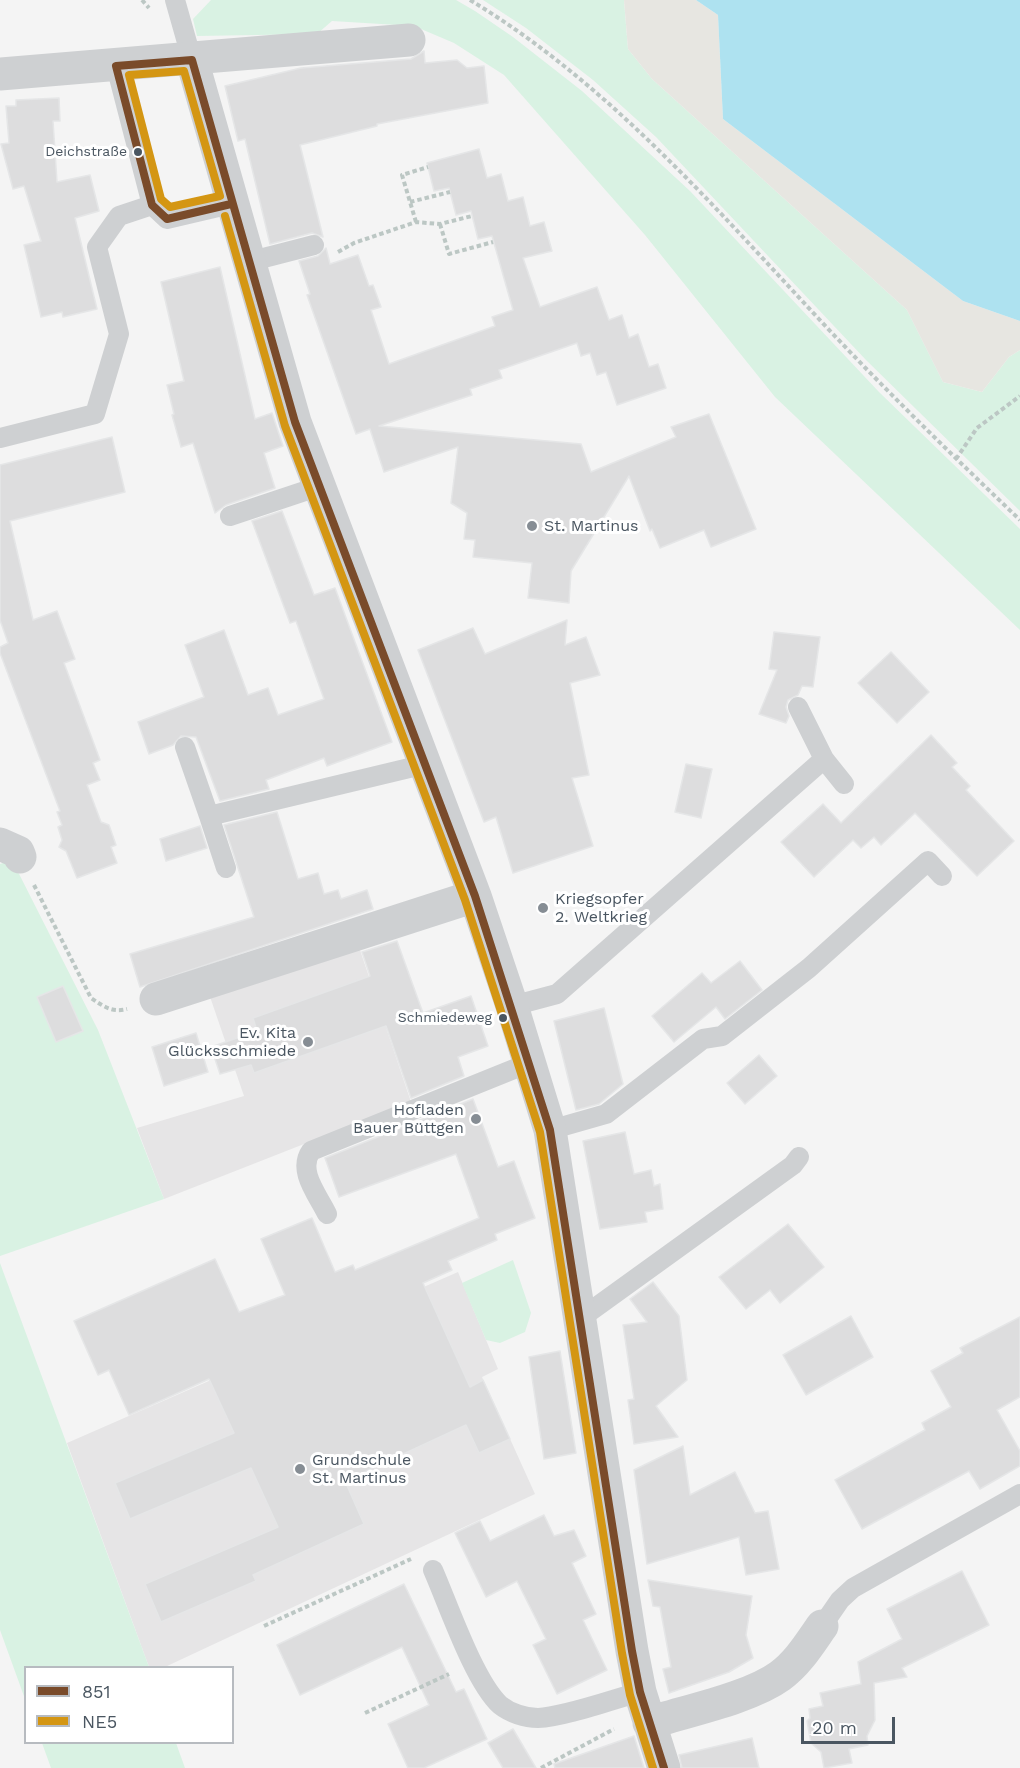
<!DOCTYPE html>
<meta charset="utf-8">
<style>
body{margin:0}
#map{position:relative;width:1020px;height:1768px;overflow:hidden;background:#f4f4f4;font-family:"Work Sans",sans-serif}
canvas{display:block}
.legend{position:absolute;left:24px;top:1666px;width:210px;height:78px;box-sizing:border-box;background:#fff;border:2px solid #b7bbc0;margin:0;padding:8px 10px;list-style:none;font-size:18px;color:#4a5661}
.legend li{display:flex;align-items:center;gap:12px;height:30px}
.legend b{width:30px;border:2px solid #b7bbc0}
.scale{position:absolute;left:801px;top:1717px;width:94px;height:27px;box-sizing:border-box;border:3px solid #4a5661;border-top:0;padding-left:8px;font-size:18px;line-height:21px;white-space:nowrap;color:#4a5661;-webkit-text-stroke:4px #fff;paint-order:stroke}
</style>
<div id="map">
<canvas width="1020" height="1768"></canvas>
<ul class="legend">
<li><b style="height:8px;background:#7a4b2a"></b>851</li>
<li><b style="height:8px;background:#d49613"></b>NE5</li>
</ul>
<div class="scale">20 m</div>
</div>
<script>
const ctx = document.querySelector('canvas').getContext('2d');
ctx.lineJoin = 'round';
function paint(path, color) {
  ctx.fillStyle = color;
  ctx.fill(path, 'evenodd');
}
function strokePath(path, color, width, dash) {
  ctx.strokeStyle = color;
  ctx.lineWidth = width;
  ctx.lineCap = dash ? 'butt' : 'round';
  ctx.setLineDash(dash || []);
  ctx.stroke(path);
}
function label(font, color, halo, rows, align = 'center') {
  ctx.font = font + ' "Work Sans",sans-serif';
  ctx.lineWidth = 6;
  ctx.setLineDash([]);
  ctx.textBaseline = 'middle';
  ctx.strokeStyle = halo;
  ctx.fillStyle = color;
  for (const [text, x, y, turn = 0] of rows) {
    ctx.save();
    ctx.translate(x, y);
    ctx.rotate((+turn || 0) * Math.PI / 180);
    ctx.textAlign = isNaN(turn) ? turn : align;
    if (halo) ctx.strokeText(text, 0, 0);
    ctx.fillText(text, 0, 0);
    ctx.restore();
  }
}
const education = new Path2D(`
 M356,938L411,1102L164,1199L137,1128L244,1096L207,988Z
 M458,1272L498,1369L482,1377L535,1494L165,1667H149L67,1443Z`);
const green = new Path2D(`
 M211,0H456L475,11L513,37L582,91L690,191L879,392L1020,529V630L775,397L645,235L504,75L454,43L414,26L332,21L317,34L197,36L193,19Z
 M483,0H624L628,49L652,79L907,310L943,382L982,392L1009,357L1020,350V511L866,360L656,137L593,80L526,28Z
 M12,860L98,1030L164,1199L0,1256V864Z
 M513,1260L531,1313L525,1332L500,1343L486,1340L462,1283Z
 M0,1263L149,1667L26,1668L25,1699L0,1630Z
 M42,1743H176L185,1768H51Z`);
const sand = new Path2D(`
 M624,0H696L718,15L723,119L963,301L1020,321V350L1009,357L982,392L943,382L907,310L652,79L628,49Z`);
const water = new Path2D(`
 M696,0H1020V321L963,301L723,119L718,15Z`);
const building = new Path2D(`
 M424,51L425,63L457,60L467,68L484,66L488,103L377,124V126L300,145L323,237L312,233L270,244L245,139L238,141L225,86L301,68L411,59Z
 M59,98L60,121H53L57,182L90,175L99,211L75,218L97,309L63,317L62,312L41,317L24,245L41,241L24,186L13,189L1,144L9,143L6,106H16V100Z
 M479,149L487,178L501,174L508,201L523,197L530,226L544,222L552,251L523,258L540,307L597,287L609,320L622,315L629,338L638,334L649,367L658,364L666,388L617,405L606,372L597,375L590,353L581,356L577,343L499,370L502,378L470,389L472,395L379,426L581,444L591,472L676,437L671,427L709,414L756,529L711,547L704,530L660,548L652,529L650,531L629,476L571,571L569,603L528,598L532,563L473,557L475,540L464,539L467,513L451,503L458,447L384,472L370,429L356,434L307,295L310,294L299,261L318,256L326,248L330,264L358,255L369,286L373,285L381,307L371,310L389,364L495,326L492,317L513,310L492,236L478,239L471,211L456,215L449,188L434,191L427,163Z
 M220,267L255,419L272,413L283,446L264,453L275,488L226,505L215,513L193,443L181,447L172,415L174,414L167,385L184,381L161,282Z
 M112,437L125,492L10,521L33,620L57,611L75,659L64,663L100,760L93,763L100,780L87,785L101,822L109,825L116,845L111,847L117,863L77,878L66,851L59,847L62,840L58,827L62,825L57,812L60,811L0,653V647L8,643L0,620V465Z
 M282,511L314,595L335,588L392,742L327,766L324,758L266,780L269,789L220,801L196,737L181,736L173,745L149,754L138,722L204,697L185,645L224,630L248,695L268,688L278,715L324,699L296,621L290,623L252,521Z
 M567,620L565,645L586,637L600,675L570,683L589,775L572,778L593,846L513,873L496,817L484,822L418,650L473,628L485,654Z
 M774,632L820,637L813,687L802,686L798,695L788,700L786,707L789,716L786,723L759,714L777,670L769,669Z
 M891,652L929,692L897,723L858,683Z
 M931,735L957,763L952,767L970,786L966,790L1014,841L977,876L915,813L881,845L874,837L861,848L853,840L814,877L781,842L823,804L841,823Z
 M686,764L712,769L701,818L675,812Z
 M277,812L298,879L318,873L324,894L338,890L341,899L367,890L373,909L140,987L130,954L254,917L224,825Z
 M200,826L207,848L166,861L160,839Z
 M397,941L423,1013L471,996L488,1046L458,1057L464,1076L411,1098L386,1026L254,1073L251,1065L220,1074L211,1047L257,1031L253,1018L370,976L362,952Z
 M740,961L762,990L725,1019L716,1007L674,1042L652,1016L702,973L711,983Z
 M63,986L83,1031L56,1042L37,997Z
 M604,1008L623,1084L599,1104L576,1110L554,1021Z
 M196,1033L208,1072L164,1086L152,1047Z
 M759,1055L777,1076L745,1104L727,1083Z
 M473,1099L498,1167L514,1161L535,1218L495,1234L497,1240L448,1261L452,1270L423,1283L470,1387L483,1380L510,1439L479,1453L466,1425L345,1481L364,1524L253,1575L256,1581L161,1622L145,1584L278,1527L251,1468L130,1519L115,1483L234,1433L209,1379L129,1415L109,1370L98,1375L74,1321L215,1259L239,1312L285,1295L261,1239L312,1218L335,1272L353,1265L355,1270L479,1218L456,1154L339,1197L325,1158Z
 M625,1132L634,1174L651,1170L654,1186L660,1184L663,1209L645,1212L647,1222L600,1229L583,1141Z
 M788,1224L824,1267L780,1303L770,1290L746,1309L719,1277Z
 M653,1282L679,1316L687,1380L656,1406L678,1437L634,1444L628,1400L634,1399L623,1325L647,1322L630,1299Z
 M851,1316L873,1357L806,1395L783,1355Z
 M1020,1317V1397L997,1410L1020,1451V1466L980,1489L969,1471L862,1529L835,1480L925,1430L922,1423L951,1407L931,1371L963,1353L960,1348Z
 M560,1351L576,1453L544,1459L529,1357Z
 M683,1446L690,1495L735,1472L755,1513L768,1511L779,1569L746,1575L739,1537L647,1564L634,1470Z
 M544,1515L554,1536L574,1530L586,1556L572,1563L596,1614L583,1620L607,1670L557,1694L533,1645L546,1639L517,1581L486,1597L455,1533L480,1521L490,1541Z
 M962,1571L989,1625L902,1668L907,1677L874,1683L875,1720L867,1736L868,1745L849,1749L852,1763L824,1768L821,1752L811,1743L807,1721L810,1718L809,1709L823,1706L820,1693L861,1684L858,1662L902,1639L887,1609Z
 M648,1580L752,1596L746,1635L753,1658L729,1672L669,1693L663,1669L671,1667L660,1607L653,1606Z
 M404,1584L456,1692L464,1689L487,1739L424,1768H408L388,1724L429,1705L402,1647L300,1695L277,1645Z
 M513,1729L536,1768H503L488,1743Z
 M634,1736L644,1768H555L554,1764Z
 M752,1738L759,1768H682L679,1755Z`);
const path = new Path2D(`
 M142,0L149,8
 M470,0C606,82 711,203 818,318C883,388 951,454 1020,520
 M410,202L450,192
 M416,222L402,175L428,167
 M440,224L449,254L493,242
 M338,252L354,243L416,222L440,224L472,216
 M956,459L977,428L1020,396
 M34,885L91,998C103,1006 112,1013 127,1009
 M264,1626L411,1559
 M365,1713L449,1674
 M541,1768L614,1729`);
const service = new Path2D(`
 M175,0L192,60
 M116,66L152,205L167,219L231,204
 M248,262L314,245
 M0,438L95,414L119,334L97,247L119,216L152,205
 M230,516L320,486
 M185,747L209,816L426,764
 M824,759L844,784
 M209,816L226,868
 M512,1006L557,994L824,759L798,707
 M550,1130L606,1114L703,1039L722,1036L809,968L928,861L942,876
 M327,1214C318,1195 297,1171 311,1151L529,1063
 M581,1318L793,1165L799,1157
 M433,1570C448,1604 474,1681 500,1705C510,1713 525,1718 538,1718C564,1717 614,1699 640,1692
 M822,1626L840,1600L853,1588L1020,1494`);
const minor = new Path2D(`
 M192,60L295,422L475,896L512,1006L550,1130L632,1651L640,1692L664,1768
 M0,74L409,40
 M0,844L18,852L20,857
 M156,999L475,896
 M649,1723C686,1711 750,1698 780,1676C798,1663 810,1643 822,1626`);
const bus1 = new Path2D(`
 M231,204L167,219L152,205L116,66L192,60L295,422L475,896L550,1130L632,1651L640,1692L664,1768`);
const bus2 = new Path2D(`
 M184,71L220,196L170,207L161,199L129,75Z
 M225,216L285,426L465,900L540,1132L622,1653L630,1695L653,1768`);
const markers = [
 [138,152,5,"#4a5661"],
 [532,526,6,"#868d94"],
 [543,908,6,"#868d94"],
 [503,1018,5,"#4a5661"],
 [308,1042,6,"#868d94"],
 [476,1119,6,"#868d94"],
 [300,1469,6,"#868d94"]
];
const busNames = [
 ["Deichstraße",127,152],
 ["Schmiedeweg",492,1018]
];
const poiNames = [
 ["St. Martinus",544,526],
 ["Kriegsopfer",555,899],
 ["2. Weltkrieg",555,917],
 ["Ev. Kita",296,1033,"right"],
 ["Glücksschmiede",296,1051,"right"],
 ["Hofladen",464,1110,"right"],
 ["Bauer Büttgen",464,1128,"right"],
 ["Grundschule",312,1460],
 ["St. Martinus",312,1478]
];
paint(education, '#e6e5e6');
paint(green, '#d9f2e3');
paint(sand, '#e7e6e1');
paint(water, '#aee2f0');
paint(building, '#ddddde');
strokePath(building, '#e5e6e7', 1.5);
strokePath(path, '#bcc7c4', 4, [4.5, 3]);
strokePath(service, '#ced0d2', 20);
strokePath(minor, '#ced0d2', 33);
strokePath(bus1, '#7a4b2a', 8);
strokePath(bus2, '#d49613', 8);
for (const [x, y, r, color] of markers) {
  const dot = new Path2D();
  dot.arc(x, y, r, 0, 2 * Math.PI);
  ctx.fillStyle = color;
  ctx.fill(dot);
  strokePath(dot, '#fff', 2);
}
label('14px', '#4a5661', '#fff', busNames, 'right');
label('16px', '#4a5661', '#fff', poiNames, 'left');
</script>
